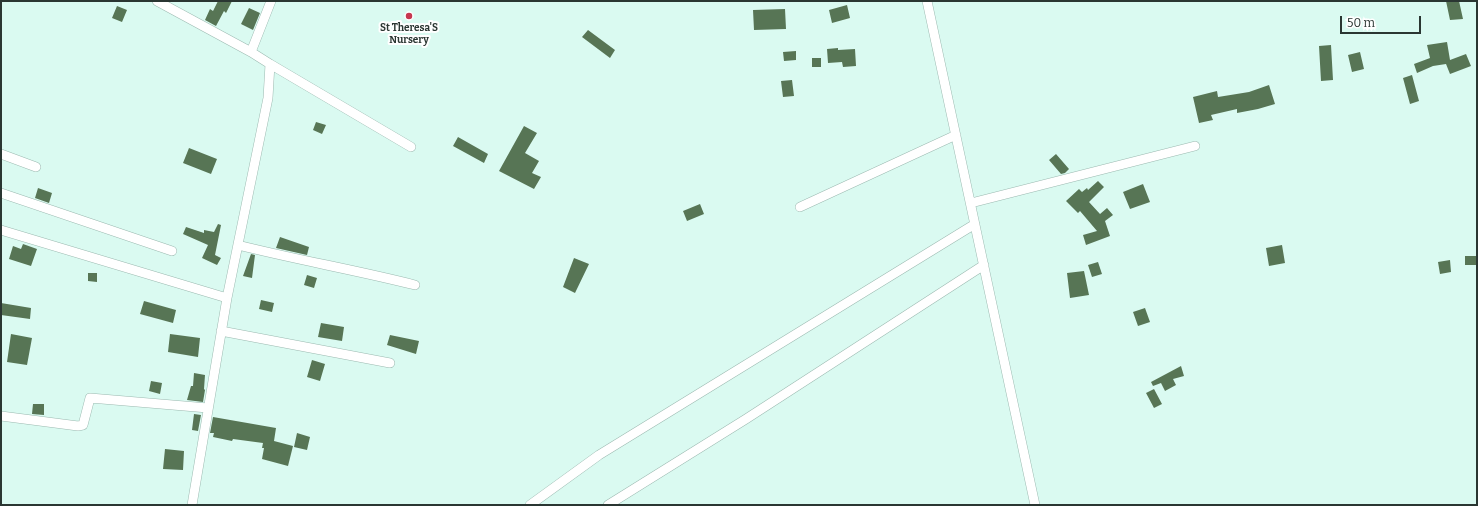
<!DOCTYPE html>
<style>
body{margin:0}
#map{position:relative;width:1478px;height:506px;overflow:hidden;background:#dafaf1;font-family:Bitter,serif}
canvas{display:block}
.frame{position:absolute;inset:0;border:2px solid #2a3632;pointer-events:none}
.scale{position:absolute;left:1340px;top:16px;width:81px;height:18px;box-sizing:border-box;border:2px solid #2a3632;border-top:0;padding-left:5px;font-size:12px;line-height:14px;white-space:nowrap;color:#2a3632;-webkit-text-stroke:3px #fff;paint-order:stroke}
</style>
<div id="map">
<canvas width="1478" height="506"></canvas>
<div class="frame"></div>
<div class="scale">50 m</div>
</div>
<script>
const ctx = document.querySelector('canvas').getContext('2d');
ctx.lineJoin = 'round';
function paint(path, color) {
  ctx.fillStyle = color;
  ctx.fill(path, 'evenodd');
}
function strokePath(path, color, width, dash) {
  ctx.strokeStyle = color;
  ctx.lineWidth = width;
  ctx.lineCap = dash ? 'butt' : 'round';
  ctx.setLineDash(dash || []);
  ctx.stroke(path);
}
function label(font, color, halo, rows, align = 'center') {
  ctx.font = font + ' Bitter,serif';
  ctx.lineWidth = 4;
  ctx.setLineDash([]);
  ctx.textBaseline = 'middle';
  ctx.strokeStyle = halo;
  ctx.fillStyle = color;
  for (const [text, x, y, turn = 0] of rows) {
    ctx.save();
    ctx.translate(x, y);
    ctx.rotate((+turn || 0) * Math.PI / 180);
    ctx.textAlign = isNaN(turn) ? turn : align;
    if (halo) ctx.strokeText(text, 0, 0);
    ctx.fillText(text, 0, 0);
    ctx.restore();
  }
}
const building = new Path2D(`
 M218,1H232L226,13L224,11L216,26L205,20L210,9L213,11Z
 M1446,1H1459L1463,19L1450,20Z
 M847,5L850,18L832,23L829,10Z
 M117,6L127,10L122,22L112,18Z
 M249,8L260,13L253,30L241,24Z
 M785,9L786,29L754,30L753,10Z
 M588,30L615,50L610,58L582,37Z
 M1447,42L1450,60L1466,54L1471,66L1450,74L1446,64L1433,66L1417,73L1414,64L1430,58L1427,45Z
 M1331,45L1333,80L1321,81L1319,46Z
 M838,48V50L855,49L856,66L843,67L842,62L828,63L827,49Z
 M796,51V60L784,61L783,52Z
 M1360,52L1364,69L1352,72L1348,55Z
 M812,58H821V67H812Z
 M1412,75L1419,101L1410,104L1403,78Z
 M792,80L794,96L783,97L781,81Z
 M1269,85L1275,104L1258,109L1237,113V109L1211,115L1213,120L1199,123L1193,97L1217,91L1218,97L1249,92Z
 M316,122L326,125L322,134L313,130Z
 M524,126L537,133L525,153L539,161L532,173L541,177L534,189L499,171Z
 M458,137L488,154L484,163L453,146Z
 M189,148L217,159L211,174L183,163Z
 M1056,154L1069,169L1065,173L1061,174L1049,160Z
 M1098,181L1104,187L1089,202L1100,214L1107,208L1113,215L1105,221L1110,236L1086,245L1083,235L1097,231L1080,211L1078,213L1066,201L1079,189L1082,192L1087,188L1088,190Z
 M1143,184L1150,202L1130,209L1123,192Z
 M38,188L52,193L49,203L35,198Z
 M700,204L704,214L687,221L683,211Z
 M218,224L221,225L215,255L221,258L217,265L202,258L208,245L183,234L186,227L204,233V230L214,232Z
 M280,237L309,247L307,255L276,248Z
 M23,244L37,249L31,266L9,259L13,246L21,249Z
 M1282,245L1285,263L1269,266L1266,248Z
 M251,254L255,255L252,278L243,276Z
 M1465,256H1477V265H1465Z
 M574,258L589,264L575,293L563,287Z
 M1450,260L1451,272L1440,274L1438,262Z
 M1098,262L1102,274L1092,277L1088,265Z
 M1084,271L1089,295L1070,298L1067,273Z
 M88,273H97V282L88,281Z
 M307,275L317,278L314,288L304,285Z
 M261,300L274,303L272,312L259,309Z
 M144,301L176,310L173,323L140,314Z
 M1,303L31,308L30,319L1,315Z
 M1145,308L1150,322L1138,326L1133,312Z
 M321,323L344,327L342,341L318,337Z
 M11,334L32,338L27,365L7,362Z
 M170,334L200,338L198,357L168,352Z
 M390,335L419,341L416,354L387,345Z
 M312,360L325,364L320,381L307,377Z
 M1181,366L1184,376L1173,379L1176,385L1165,391L1161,383L1153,386L1151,382Z
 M194,373L205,375L204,389L205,390L203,402L187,400L191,386H193Z
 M151,381L162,383L160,394L149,391Z
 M1154,389L1162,404L1154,408L1146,393Z
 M33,404H44V415L32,414Z
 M194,414L201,415L198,431L192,430Z
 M213,417L276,428L274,441L293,446L288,466L262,459L264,448H262L263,443L233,439L232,441L213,437L214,433H210Z
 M297,433L310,437L307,450L294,447Z
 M165,449L184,451L183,470L163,469Z`);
const street = new Path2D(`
 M157,1L251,52L271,1
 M927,1L1035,505
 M270,64L411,147
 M1,154L36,167
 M1,193L172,251
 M971,203L1195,146
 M800,207L956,135
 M1,230L227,298
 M238,245C297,260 356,270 415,285
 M221,331L390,363
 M1,416L78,426L83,425L90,398L208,408
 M192,505L227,298L268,98L270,64L251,52
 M530,505L599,455L975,224
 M608,505L746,419L984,265`);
const markers = [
 [409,16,4,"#c6364f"]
];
const poiNames = [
 ["St Theresa'S",409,28],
 ["Nursery",409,40]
];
paint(building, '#577555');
strokePath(street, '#9bb9b0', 10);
strokePath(street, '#fff', 9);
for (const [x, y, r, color] of markers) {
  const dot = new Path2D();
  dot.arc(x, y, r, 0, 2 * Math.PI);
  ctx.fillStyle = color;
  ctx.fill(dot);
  strokePath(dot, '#fff', 1.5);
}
label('bold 10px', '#2a3632', '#fff', poiNames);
</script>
